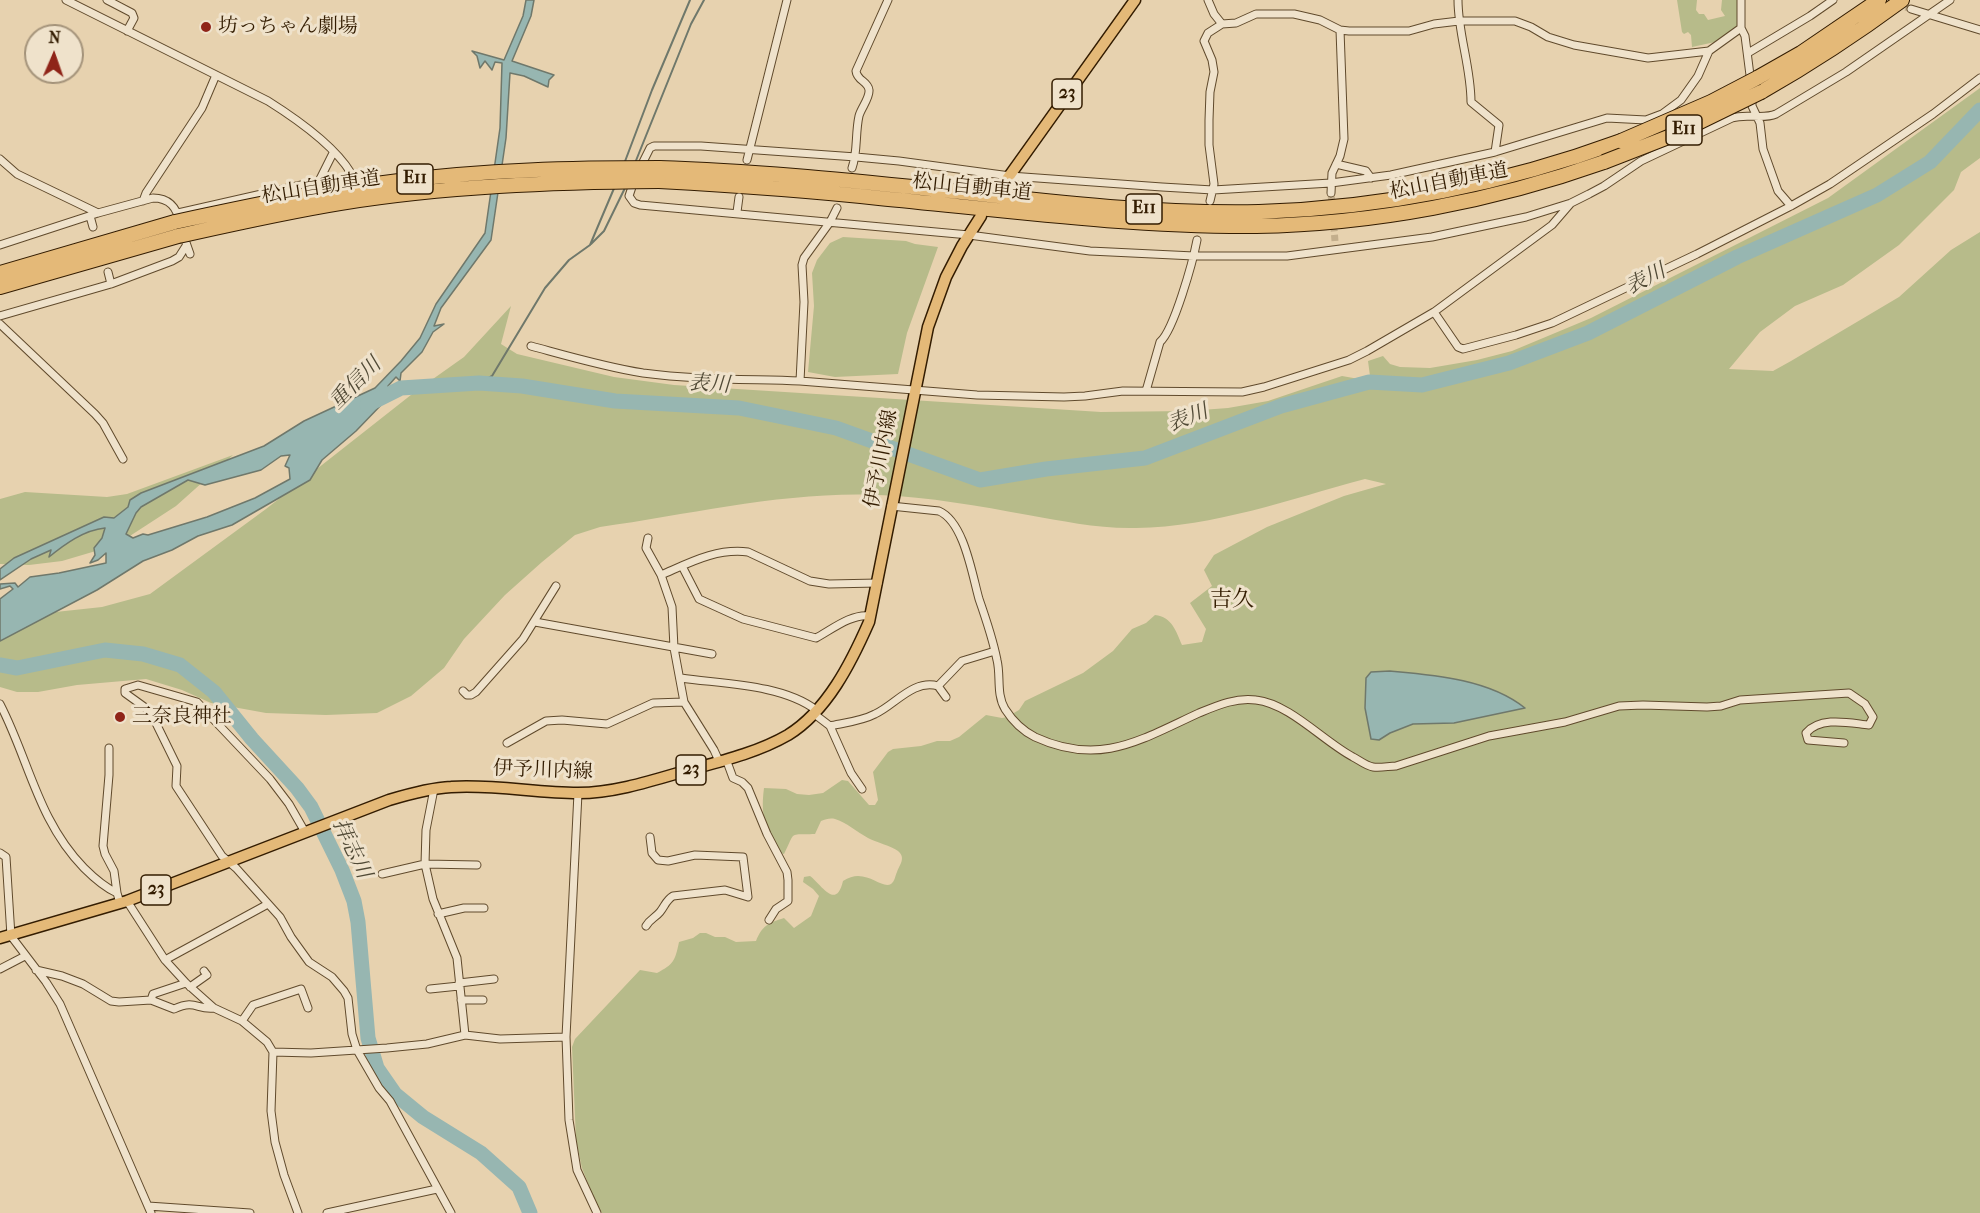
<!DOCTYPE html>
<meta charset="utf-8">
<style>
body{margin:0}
#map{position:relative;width:1980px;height:1213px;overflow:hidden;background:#e7d2af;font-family:"IM FELL French Canon",serif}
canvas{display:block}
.north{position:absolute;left:24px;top:24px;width:60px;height:60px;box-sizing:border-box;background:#efe2cb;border:2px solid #a4937a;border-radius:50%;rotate:2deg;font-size:16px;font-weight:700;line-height:24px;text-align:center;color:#331c01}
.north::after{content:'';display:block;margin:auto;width:21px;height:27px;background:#8f2418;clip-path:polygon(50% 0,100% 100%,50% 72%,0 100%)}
</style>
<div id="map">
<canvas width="1980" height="1213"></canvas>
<div class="north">N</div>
</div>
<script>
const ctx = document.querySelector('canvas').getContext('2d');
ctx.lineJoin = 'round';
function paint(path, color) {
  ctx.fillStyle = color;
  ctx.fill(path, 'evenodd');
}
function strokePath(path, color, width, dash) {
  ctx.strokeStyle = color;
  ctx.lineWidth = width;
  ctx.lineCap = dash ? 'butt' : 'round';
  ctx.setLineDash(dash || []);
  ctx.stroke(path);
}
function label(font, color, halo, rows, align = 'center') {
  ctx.font = font + ' "IM FELL French Canon","Noto Serif JP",serif';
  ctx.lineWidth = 6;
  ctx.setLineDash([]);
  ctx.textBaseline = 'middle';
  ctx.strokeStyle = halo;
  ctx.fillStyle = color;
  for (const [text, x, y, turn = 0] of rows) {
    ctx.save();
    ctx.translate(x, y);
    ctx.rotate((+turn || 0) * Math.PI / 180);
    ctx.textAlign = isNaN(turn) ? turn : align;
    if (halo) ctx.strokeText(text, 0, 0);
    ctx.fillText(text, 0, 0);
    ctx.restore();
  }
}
const green = new Path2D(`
 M1677,0H1697L1696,10L1699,14H1704L1708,20L1725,16L1721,10L1722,0H1738V27L1715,42L1692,47L1691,35L1688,32L1684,34L1682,32Z
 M1980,88V158L1961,172L1954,190L1899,245L1843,285L1795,306L1760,332L1729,369L1773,371L1791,361L1899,297L1951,250L1980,232V1213H602L593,1196L582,1168L576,1140L572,1047L575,1039L640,970L657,973C674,964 675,961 679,942L693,938L700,933H706L715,937H725L736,942L756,941C762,926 768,923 784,918L794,928L811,916L819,896L813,889L803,882L804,877L810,876C821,884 836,911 843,881C865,866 881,890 891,884C895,881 895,876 897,872C900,864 906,858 898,851C892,846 875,842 868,838C857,832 846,822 835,819C830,818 826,819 821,821L815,834C788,835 796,830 784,854L781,853C766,827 760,819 764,788L786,789L797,794L809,795L823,793L842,780L848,781L869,805H875L878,800L873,772L888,752L893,749L921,746L937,741H950L959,737L986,715L1002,718L1007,717L1019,710L1025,701L1083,673L1113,651L1132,629L1146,623L1155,615C1172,617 1176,631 1182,645L1202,642L1206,629L1190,603L1212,586L1204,570L1214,555L1267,527L1344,496L1386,484L1365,479C1290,499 1214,527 1136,528C1099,529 1063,521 1028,515C979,506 929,497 879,495C786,491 693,514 600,527L575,535L542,562L505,595L464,639L444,668L411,696L377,713L326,715L266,713L211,703L182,690L146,679L77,685L38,692H17L0,687V618L102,607L150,594L266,509L416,391L464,357L511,306L501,344L517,354L614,377L674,385L1101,412L1188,411L1228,408L1268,401L1342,376L1359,379L1370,376L1368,361L1383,356L1390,364L1400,367L1430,368L1477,360L1512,351L1591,318L1828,198Z
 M843,237L906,241L915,244L938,247L907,333L898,374L835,377L808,372L814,306L812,273L817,260L830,243Z
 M233,455L176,506L116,545L62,561L29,565L0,564V499L25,492L107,497L127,494Z`);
const water = new Path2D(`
 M526,0H534L531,16L512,61L554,75L549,80L548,87L524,76L510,73L506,138L491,240L441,308L434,326L444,324L433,332L422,352L401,373L400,381L396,377L388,386L383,403L356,431L322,460L310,480L232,525L198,536L172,550L143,561L97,590L0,641V599L13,589L10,586L0,589V584L15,583L18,587L30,577L59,573L106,563V553L98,560L90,563L95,555L94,548L102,538L105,528C84,530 65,544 49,557L51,550L31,559L0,580V569L14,558L104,517L114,518L128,507L130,500L141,493L264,446L304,421L375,388L401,361L420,338L436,304L485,233L500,128L502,63L495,62L492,70L485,61L480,68L477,56L472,51L504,60L523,16ZM290,455L285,466L289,468L290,479L255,498L207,517L148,535L143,534L133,538L126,534L136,513L141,507L188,480L205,485L261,470L281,456Z
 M1390,671C1434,675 1489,679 1525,708L1454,723L1413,724L1390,733L1379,740L1371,739L1365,708L1366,678L1371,672Z`);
const stream = new Path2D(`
 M635,163L691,24L704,0
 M624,164L652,90L690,0
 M591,244L604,231L625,188
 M479,383L492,376L545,288L569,260L590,245L615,186`);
const river = new Path2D(`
 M367,405L401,388L479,383L522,386L615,401L739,408L836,428L980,480L1046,469L1145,458L1281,406L1369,382L1422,385L1509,363L1588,333L1737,257L1877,195L1930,162L1980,110
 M0,665L17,668L105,650L143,654L180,665L214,692L252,739L297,788L311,807L342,870L354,901L358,922L368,1038L377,1068L395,1094L423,1117L481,1153L519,1187L530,1213`);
const streetTunnel = new Path2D(`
 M1886,0L1911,9
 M1331,193L1335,241`);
const street = new Path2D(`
 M66,0L268,101C295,118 334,145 351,173
 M107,0L132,13L134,18L127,31
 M1208,0L1214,14L1222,24L1236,23L1256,14H1294L1320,20L1340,30L1349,31H1409L1434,24L1459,21H1515L1531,27L1548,37L1574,45L1648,58L1709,51L1741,28
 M1458,0C1458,34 1471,67 1471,102L1499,125L1495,152
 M1741,0V28L1745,36L1751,83
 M1911,9L1980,30
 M1748,53L1810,16L1833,0
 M1752,97V106L1760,123L1763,149L1778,191L1791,206
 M0,159L17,174L98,213
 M747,160L787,0
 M1336,164L1366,171L1371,178
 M640,168L650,148L654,146H701L856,157L899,161L1010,176L1162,187L1213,190L1331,183L1391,175L1495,152L1607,118L1646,120L1662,114L1681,100L1698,76L1709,51
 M852,168C858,151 855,134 859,116C861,108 870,98 869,90C868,81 857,81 856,71L888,0
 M634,181L629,196L634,203L640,205L969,235L1090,251L1194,256H1287L1432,237L1526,217L1571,203L1589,194L1604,186L1641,161L1732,118C1747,113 1762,120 1776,114L1846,72L1950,0
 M1331,193L1332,173L1340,156L1344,139L1340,30
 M143,201L146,193L202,108L216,75
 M1210,201L1214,184L1209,145V120L1210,92L1214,72L1212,60L1204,41L1208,33L1222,24
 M837,208L830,222L804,258L802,265L804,302L800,381L977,395L1064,397L1085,396L1123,391L1242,392L1264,387L1349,360L1367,351L1434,312L1552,225L1571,203
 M737,212L739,197
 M178,213L319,181L333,153
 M90,216L93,227
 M183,234L190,254
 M0,245L98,213L153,198C170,198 177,208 180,223
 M108,272L111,284
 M1434,312L1458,347L1463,349L1516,335L1552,323L1697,254L1791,206L1830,184L1933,114L1980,78
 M0,316L111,284L172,261L179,257L186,246
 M0,324L95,414L103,423L123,459
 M531,346C568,356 605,367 643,373C695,380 748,379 800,381
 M1146,391L1160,342C1174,330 1193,261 1197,240
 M891,506L939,511C964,522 972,574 979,599C986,619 993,640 997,660C1001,676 996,694 1005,709C1012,720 1023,731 1035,737C1100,767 1140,740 1199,713C1216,706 1236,697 1256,700C1290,704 1323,741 1353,757C1359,760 1366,766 1373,767C1381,768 1389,766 1396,766L1489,736L1565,722L1619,706L1643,705L1707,707L1721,706L1740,700L1849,693L1865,704L1873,717L1869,725C1849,723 1821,716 1806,733L1808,740L1844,743
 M648,538L646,548L661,575L672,607L674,648L684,702L714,750L719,761
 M682,566L699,599L743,619L816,638C831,630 852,613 870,616
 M661,575C689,563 716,548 748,552L810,581L829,584L878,583
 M535,622L712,654
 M681,678C722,684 782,684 816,710
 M938,686L962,661L995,651
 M463,691L467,695H471L476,692L523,639L556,586
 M0,704C29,760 38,821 84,868C94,878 104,887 117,893L120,903
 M813,713L830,726L851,773L862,789
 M830,726C844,723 862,721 875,714C895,705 913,679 938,686L946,697
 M507,743L546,721L562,720L607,724L653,703L684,702
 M109,748V775L103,846L105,854L114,871L117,893
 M726,759L733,778L742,782L748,788L767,834L787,872L788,880V901L776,909L769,920
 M434,789L426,830L425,864L433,899L457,958L465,1035
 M578,793L566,1037L569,1120L577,1170L597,1213
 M305,832L289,804L270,779L197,702L138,685L125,689V693L150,711L177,766L176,786L222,856L236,868L280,917L291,937L309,962L332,977L344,991L348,998L352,1034L357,1050L379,1088L390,1101L451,1213
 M0,853L6,857L11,936L46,982L60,1004L151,1213
 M382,874L425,864L477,865
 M127,901L165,960L186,983L214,1008L242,1021L267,1042L273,1052L271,1111L275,1142L284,1175L298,1213
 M438,914L464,908H484
 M646,926C650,919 655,918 660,912C665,906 666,900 673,896L725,890L748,897L743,857L695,855L668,861L658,860L652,853L650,837
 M165,960L268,904
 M0,969L25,956
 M36,970L62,976L83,984L111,1001L119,1002L151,1000L174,1009C196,999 196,1010 214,1008
 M459,983L494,979
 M190,987L207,975L204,971
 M430,989L459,986
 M151,1000L153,994L186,983
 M461,1000H483
 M242,1021L253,1005L301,989L308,1008
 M273,1052L311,1053L387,1048L427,1044L465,1035L500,1039L566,1037
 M148,1206L250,1213
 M327,1213L437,1189`);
const primary = new Path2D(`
 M1000,189L1135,0
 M0,938L127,901L389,800C409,794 430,788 451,787C493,784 536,793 578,793C614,793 651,781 685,771C718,762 757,753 788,735C827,711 851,663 869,622L928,327L946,277L962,246L981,216`);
const highway = new Path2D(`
 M1757,78L1801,53L1879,0
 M1761,92C1810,64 1856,34 1902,0
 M659,168C760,171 861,182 961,192C1060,203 1159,214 1259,212C1383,208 1504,184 1621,141
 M659,181C732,185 806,190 879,198C1004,210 1130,227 1256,226C1374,224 1494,201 1604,162
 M0,273L175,222
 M0,287L178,236`);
const highwayBridge = new Path2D(`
 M1621,141L1711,102L1757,78
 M1604,162L1671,136L1761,92
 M175,222C249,206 324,190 399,181C486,170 572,168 659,168
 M178,236C232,224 285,212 340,203C445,186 552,182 659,181`);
const markers = [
 [206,27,6,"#8f2418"],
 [120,717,6,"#8f2418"]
];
const shields = [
 [1067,94,30],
 [1684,130,36],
 [415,179,36],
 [1144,209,36],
 [691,770,30],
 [156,890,30]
];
const shieldNames = [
 ["23",1067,94],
 ["E11",1684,130],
 ["E11",415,179],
 ["E11",1144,209],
 ["23",691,770],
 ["23",156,890]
];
const poiNames = [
 ["坊っちゃん劇場",218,27],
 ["三奈良神社",132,717]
];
const streetNames = [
 ["松山自動車道",1449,182,-11],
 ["松山自動車道",321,188,-9],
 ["松山自動車道",972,188,6],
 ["伊予川内線",882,459,-79],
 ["伊予川内線",543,771,2]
];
const waterNames = [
 ["表川",1646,280,-27],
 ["重信川",356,384,-45],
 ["表川",709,385,3],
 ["表川",1188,419,-21],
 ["拝志川",351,849,65]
];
const quarterNames = [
 ["吉久",1232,601]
];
paint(green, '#b7bb8a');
paint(water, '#97b6b1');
strokePath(water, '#6f786b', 1.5);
strokePath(stream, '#6f786b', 2);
strokePath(river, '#97b6b1', 15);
strokePath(streetTunnel, '#c3ae8c', 7, [7, 3.5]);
strokePath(street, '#604a2c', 9);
strokePath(primary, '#331c01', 13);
strokePath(highway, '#331c01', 16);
strokePath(street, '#efe2cb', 7);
strokePath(primary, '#e4b978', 10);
strokePath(highway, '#e4b978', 14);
strokePath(highwayBridge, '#331c01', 16, []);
strokePath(highwayBridge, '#e4b978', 14);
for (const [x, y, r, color] of markers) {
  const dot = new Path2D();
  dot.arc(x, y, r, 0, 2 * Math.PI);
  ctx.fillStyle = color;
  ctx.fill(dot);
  strokePath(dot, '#efe2cb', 2);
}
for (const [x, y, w] of shields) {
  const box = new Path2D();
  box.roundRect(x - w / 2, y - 15, w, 30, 4.5);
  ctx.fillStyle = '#efe2cb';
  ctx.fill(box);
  strokePath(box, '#331c01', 1.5);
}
label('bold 18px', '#331c01', null, shieldNames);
label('20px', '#331c01', '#efe2cb', poiNames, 'left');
label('20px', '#331c01', '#efe2cb', streetNames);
label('italic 21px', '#514a36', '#efe2cb', waterNames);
label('22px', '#331c01', '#efe2cb', quarterNames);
</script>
